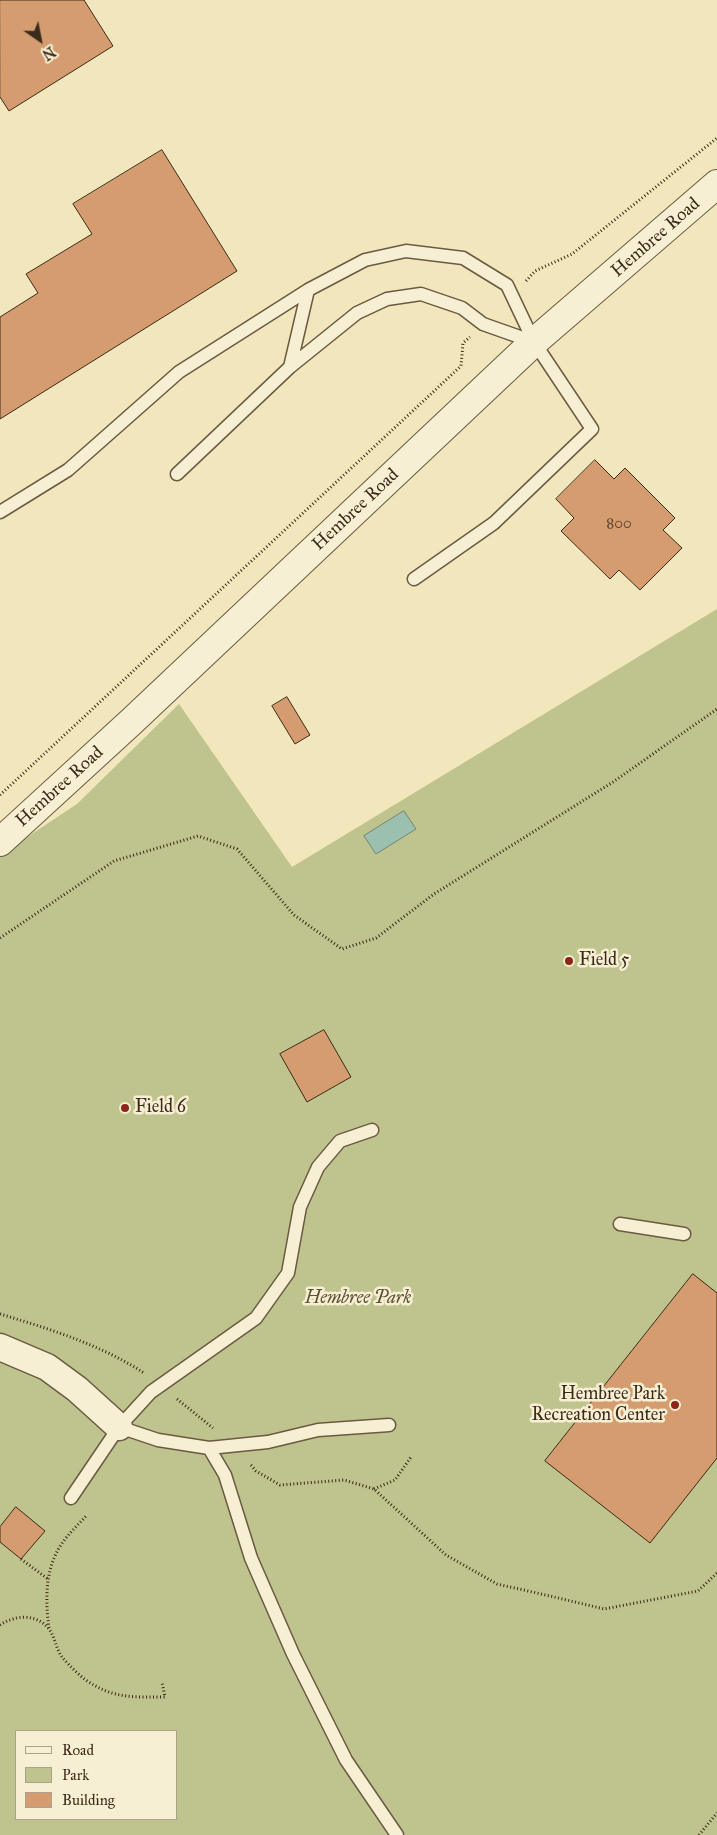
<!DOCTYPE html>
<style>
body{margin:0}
#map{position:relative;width:717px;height:1835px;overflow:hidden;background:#f2e6bc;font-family:"IM FELL Great Primer",serif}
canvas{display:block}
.legend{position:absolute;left:15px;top:1730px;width:162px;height:90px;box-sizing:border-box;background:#f7efd3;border:1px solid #aca189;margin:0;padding:6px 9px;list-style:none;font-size:15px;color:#3c2b1a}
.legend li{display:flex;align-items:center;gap:10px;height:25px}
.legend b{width:25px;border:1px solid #aca189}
.north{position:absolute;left:15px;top:15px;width:50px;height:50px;-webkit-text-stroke:4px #f7efd3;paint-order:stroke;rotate:147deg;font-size:14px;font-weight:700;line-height:20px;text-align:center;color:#3c2b1a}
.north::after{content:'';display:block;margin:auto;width:18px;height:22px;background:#3c2b1a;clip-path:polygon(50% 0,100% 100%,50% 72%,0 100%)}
</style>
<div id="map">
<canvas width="717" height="1835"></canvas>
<ul class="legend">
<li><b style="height:6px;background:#f7efd3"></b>Road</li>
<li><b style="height:14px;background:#bfc38d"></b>Park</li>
<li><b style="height:14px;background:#d49c6f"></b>Building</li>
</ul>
<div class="north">N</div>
</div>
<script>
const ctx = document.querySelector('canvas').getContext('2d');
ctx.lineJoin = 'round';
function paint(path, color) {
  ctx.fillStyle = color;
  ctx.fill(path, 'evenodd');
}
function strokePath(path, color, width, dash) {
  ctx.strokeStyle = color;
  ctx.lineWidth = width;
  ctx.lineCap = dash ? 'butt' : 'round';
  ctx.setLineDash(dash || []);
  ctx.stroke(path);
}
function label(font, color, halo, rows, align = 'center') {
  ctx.font = font + ' "IM FELL Great Primer",serif';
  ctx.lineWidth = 5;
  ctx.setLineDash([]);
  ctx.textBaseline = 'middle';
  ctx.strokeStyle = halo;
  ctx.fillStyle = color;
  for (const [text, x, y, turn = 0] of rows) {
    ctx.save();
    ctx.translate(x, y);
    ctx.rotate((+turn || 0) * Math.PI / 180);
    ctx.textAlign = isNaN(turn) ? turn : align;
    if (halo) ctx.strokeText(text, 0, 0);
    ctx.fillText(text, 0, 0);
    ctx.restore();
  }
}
const green = new Path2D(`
 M717,609V1835H0V855L77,804L179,704L292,867ZM16,1731H176V1819H16Z`);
const water = new Path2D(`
 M404,811L416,829L376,854L364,836Z`);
const building = new Path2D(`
 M0,0H84L113,46L9,111L0,97Z
 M162,150L237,271L0,419V317L38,293L26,274L92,234L73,204Z
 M595,460L614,479L625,468L675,518L663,530L682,548L640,590L619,570L610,579L561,531L574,518L556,499Z
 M287,697L310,735L295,744L272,706Z
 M324,1030L351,1077L307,1102L280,1054Z
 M693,1274L717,1293V1458L650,1543L545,1461Z
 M16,1507L45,1531L21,1559L0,1542V1527Z`);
const path = new Path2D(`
 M526,281L535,271L572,254L717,138
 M0,795L461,366L463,343L470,337
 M0,938L114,861L198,836L237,849L294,915L342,949L376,938L434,894L613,782L717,709
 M0,1314C50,1329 101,1345 144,1373
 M177,1399L213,1428
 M251,1465L256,1471L280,1485L344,1480L374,1489L446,1555L497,1584L550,1596L604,1609L698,1591L717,1573
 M374,1489L395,1480L411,1457
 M21,1559L48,1579
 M0,1625C15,1615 36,1613 49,1629C55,1637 56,1649 62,1657C70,1666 83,1680 94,1685C117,1699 140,1697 165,1697L162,1682
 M49,1628C45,1600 45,1566 63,1542C70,1532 79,1524 87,1515
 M699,1835L717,1813`);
const service = new Path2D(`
 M290,367L308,290
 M177,474L290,367L357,313L387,299L421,294L462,308L483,324L534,342
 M0,512L68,470L179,372L308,290L365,260L406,251L463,258L507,285L534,342L592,429L494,523L414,579
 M620,1224L684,1234
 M119,1427L158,1440L209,1448L225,1475L251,1558L293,1654L346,1760L397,1835
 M209,1448L268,1442L318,1430L389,1425
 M71,1498L119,1427L151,1392L256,1318L288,1273L300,1207L318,1167L340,1141L372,1130`);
const minor = new Path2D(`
 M0,1347L47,1367L77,1389L119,1427`);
const tertiary = new Path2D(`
 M0,842L131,722L534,342L717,184`);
const markers = [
 [569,961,5,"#8f2418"],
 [125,1108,5,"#8f2418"],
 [675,1405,5,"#8f2418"]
];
const numberNames = [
 ["800",619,524]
];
const streetNames = [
 ["Hembree Road",656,238,-41],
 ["Hembree Road",356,510,-43],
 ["Hembree Road",60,787,-42]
];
const poiNames = [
 ["Field 5",579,961],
 ["Field 6",135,1108],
 ["Hembree Park",665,1395,"right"],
 ["Recreation Center",665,1416,"right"]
];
const parkNames = [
 ["Hembree Park",358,1299]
];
paint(green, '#bfc38d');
paint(water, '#9bc0b0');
strokePath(water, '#758474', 1);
paint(building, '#d49c6f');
strokePath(building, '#3c2b1a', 1);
strokePath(service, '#6a5a42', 15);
strokePath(minor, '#6a5a42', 29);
strokePath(tertiary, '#6a5a42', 30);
strokePath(path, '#3c2b1a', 3, [1, 2.5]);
strokePath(service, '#f7efd3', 12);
strokePath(minor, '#f7efd3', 26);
strokePath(tertiary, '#f7efd3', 28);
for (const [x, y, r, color] of markers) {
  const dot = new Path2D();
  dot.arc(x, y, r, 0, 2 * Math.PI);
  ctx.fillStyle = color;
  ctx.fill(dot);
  strokePath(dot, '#f7efd3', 2);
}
label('15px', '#62472f', null, numberNames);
label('18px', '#3c2b1a', '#f7efd3', streetNames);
label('18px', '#3c2b1a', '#f7efd3', poiNames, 'left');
label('italic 18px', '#5d5137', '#f7efd3', parkNames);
</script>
